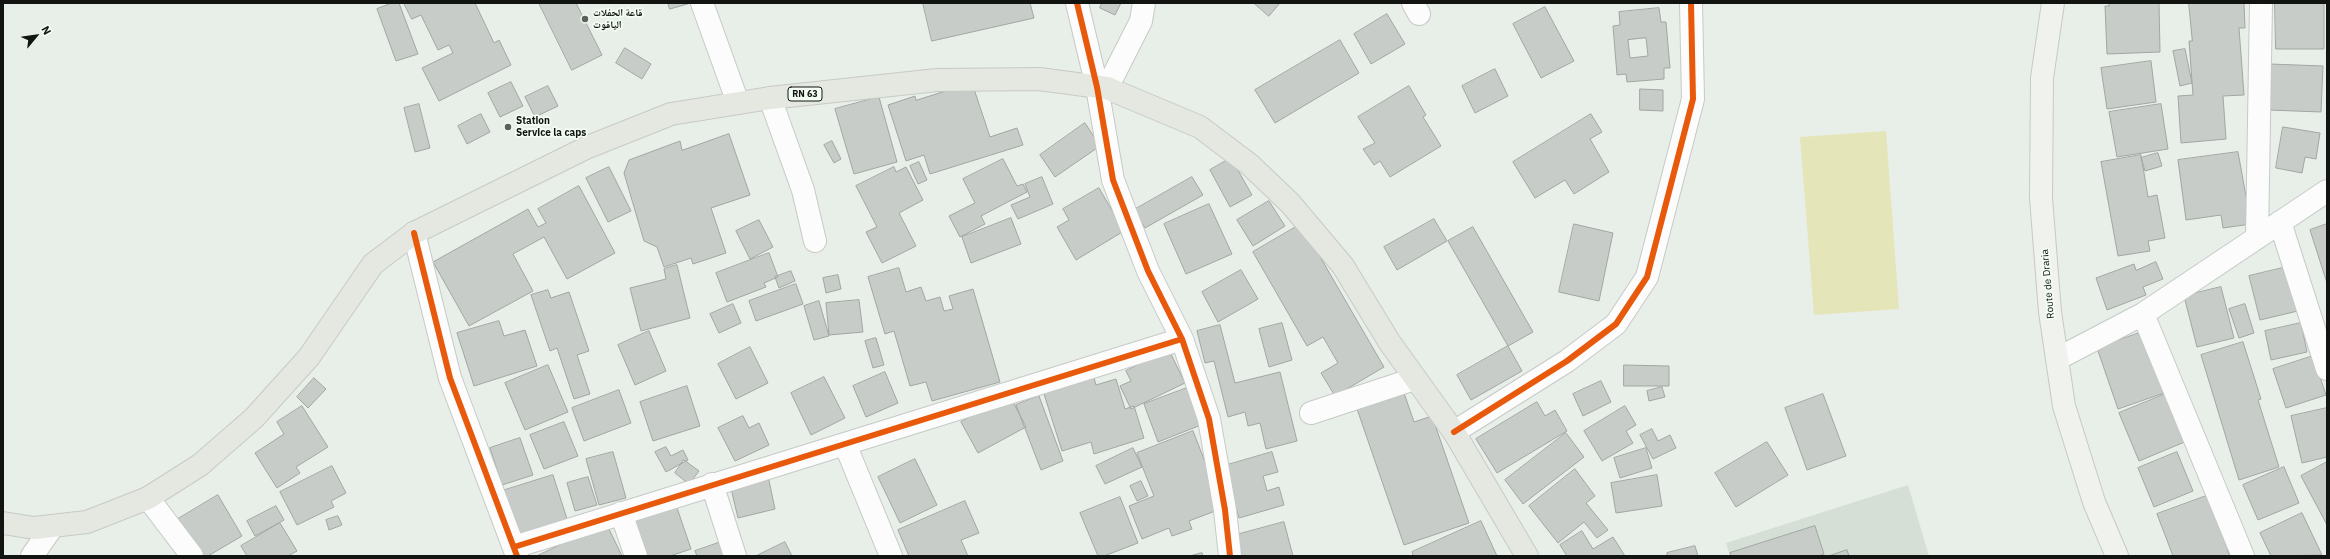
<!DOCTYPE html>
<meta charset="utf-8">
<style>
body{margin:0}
#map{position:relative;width:2330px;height:559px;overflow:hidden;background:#e8eee8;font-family:"IBM Plex Sans",sans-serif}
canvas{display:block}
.frame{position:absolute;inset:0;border:4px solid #111411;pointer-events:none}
.north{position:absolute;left:16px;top:16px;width:40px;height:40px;-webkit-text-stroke:3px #f3fdf3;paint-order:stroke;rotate:61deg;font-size:11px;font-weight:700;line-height:16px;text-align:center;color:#111411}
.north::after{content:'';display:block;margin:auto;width:14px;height:18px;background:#111411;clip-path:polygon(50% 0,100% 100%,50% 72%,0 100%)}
</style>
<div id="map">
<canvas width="2330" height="559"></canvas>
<div class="frame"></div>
<div class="north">N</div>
</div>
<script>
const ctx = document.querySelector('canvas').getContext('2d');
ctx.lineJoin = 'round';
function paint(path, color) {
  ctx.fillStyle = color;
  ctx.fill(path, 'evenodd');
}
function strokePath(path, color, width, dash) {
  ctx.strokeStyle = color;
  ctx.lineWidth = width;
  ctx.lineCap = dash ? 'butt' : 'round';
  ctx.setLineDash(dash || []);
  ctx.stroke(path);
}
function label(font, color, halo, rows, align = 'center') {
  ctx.font = font + ' "IBM Plex Sans","Noto Naskh Arabic",sans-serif';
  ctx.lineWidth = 3.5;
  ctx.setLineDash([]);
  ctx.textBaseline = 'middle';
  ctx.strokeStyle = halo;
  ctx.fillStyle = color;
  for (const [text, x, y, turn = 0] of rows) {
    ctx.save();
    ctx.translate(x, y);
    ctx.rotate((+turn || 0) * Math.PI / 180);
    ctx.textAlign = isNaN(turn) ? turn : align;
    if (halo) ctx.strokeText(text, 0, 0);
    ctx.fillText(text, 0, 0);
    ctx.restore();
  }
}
const built = new Path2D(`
 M1908,485L1929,556H1730L1726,543Z`);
const green = new Path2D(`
 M1886,131L1899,309L1814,315L1800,137Z`);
const building = new Path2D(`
 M392,3H399L418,54L396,61L377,9Z
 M404,3H475L494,43L499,40L511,65L439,101L422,68L453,53L449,45L438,50L421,15L412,19Z
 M539,3H576L602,55L572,70Z
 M668,3H691L670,9Z
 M923,3H1030L1034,18L932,41Z
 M1102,3H1121L1115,15L1100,8Z
 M1254,3H1280L1269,16Z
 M2109,3H2159L2160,52L2107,54L2105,6H2109Z
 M2189,3H2244L2245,28H2239L2244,95L2223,96L2226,139L2181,143L2178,96L2193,95L2189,41H2192Z
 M2275,3H2324V49H2276Z
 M1545,7L1574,61L1541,78L1513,24Z
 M1659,8L1661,22H1666L1670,68H1664V79L1627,82L1626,74L1617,75L1613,26L1620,25L1619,12ZM1646,38L1648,56L1630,58L1628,40Z
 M1387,14L1405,44L1371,64L1354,34Z
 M1340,40L1359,73L1275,123L1255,90Z
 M625,48L651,64L642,79L616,63Z
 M2185,49L2192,83L2180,86L2173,51Z
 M2151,61L2156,102L2107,109L2101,68Z
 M2270,64L2323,66L2321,112L2269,110Z
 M1495,69L1508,96L1475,113L1462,86Z
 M511,82L523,106L500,117L488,93Z
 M972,83L990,137L1017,128L1023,145L930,174L924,155L906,161L888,105L915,96L916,100Z
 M548,86L558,106L535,117L525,97Z
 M1409,86L1426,115L1423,117L1441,146L1390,177L1380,161L1374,165L1363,149L1375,143L1358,117Z
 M1640,89L1663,90V111L1640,110Z
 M879,97L897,162L854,174L835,109Z
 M419,104L430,148L415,152L404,108Z
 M2161,104L2168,149L2117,157L2109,112Z
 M481,114L490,132L467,144L458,126Z
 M1591,114L1602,132L1590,139L1609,172L1574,194L1565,180L1535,198L1513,162Z
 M1085,123L1100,146L1055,177L1040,155Z
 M2283,127L2320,133L2316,159L2305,157L2302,173L2276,168Z
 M729,134L750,195L711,208L726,253L693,264L691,258L664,267L657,247L644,241L624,173L629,160L680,141L682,150Z
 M832,141L841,159L834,163L824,145Z
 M2238,152L2251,224L2223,228L2221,215L2186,220L2178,160Z
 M2158,153L2162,166L2145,171L2141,158Z
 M2141,155L2148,197L2157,195L2165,238L2148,241L2150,251L2118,256L2101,162Z
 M1231,158L1252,195L1230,207L1210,170Z
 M1003,159L1017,186L1023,184L1027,192L981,216L985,224L960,237L949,216L975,203L963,179Z
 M919,162L927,180L918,184L910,166Z
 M609,167L631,211L608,222L586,178Z
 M894,167L896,172L906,167L923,200L899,213L916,246L882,263L866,232L877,227L856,186Z
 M1042,177L1053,204L1018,219L1011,205L1030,197L1025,184Z
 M1192,177L1203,195L1145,228L1134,210Z
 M579,186L615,253L567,279L544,237L513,254L533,291L469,326L433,262L528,209L538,227L546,223L538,209Z
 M1099,188L1124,231L1076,260L1057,227L1069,220L1063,209Z
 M1269,201L1285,226L1253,246L1237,220Z
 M1209,204L1232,254L1186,274L1164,224Z
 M1011,218L1021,244L971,263L962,237Z
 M1434,219L1447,241L1397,270L1384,247Z
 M759,220L773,247L750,259L736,231Z
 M1301,224L1384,367L1335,396L1321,373L1338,363L1323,337L1307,346L1253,252Z
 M1574,224L1613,233L1599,301L1559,292Z
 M2327,224V283L2310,230Z
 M1473,227L1533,332L1508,346L1448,241Z
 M769,253L778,277L764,283L766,287L727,302L716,273Z
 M2156,262L2163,279L2143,287L2146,295L2107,310L2096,278L2134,264L2136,270Z
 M677,265L690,318L641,331L630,288L666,279L664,269Z
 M2291,266L2302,310L2260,320L2249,276Z
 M899,268L906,292L921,287L926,301L940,297L944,311L953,309L949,296L973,289L1000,382L932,401L926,382L910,386L894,331L885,334L868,277Z
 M1241,270L1258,299L1218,322L1202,292Z
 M791,271L795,281L779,288L775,277Z
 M838,275L841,289L826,293L823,278Z
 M796,284L803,304L756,321L749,301Z
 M2221,287L2234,338L2197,347L2184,296Z
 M548,290L551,298L569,292L589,351L577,355L590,394L574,399L557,348L550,351L531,295Z
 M859,300L863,332L829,335L826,303Z
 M819,301L829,336L814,340L804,306Z
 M733,304L741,323L719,333L710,314Z
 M2245,304L2254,333L2239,338L2229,309Z
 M499,321L504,336L525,330L537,366L474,386L457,333Z
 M1282,323L1292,360L1269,367L1259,329Z
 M2301,323L2307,352L2271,360L2265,331Z
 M1220,325L1235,383L1280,372L1297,441L1266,449L1260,423L1248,426L1245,412L1228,417L1214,361L1205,363L1197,331Z
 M649,331L666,371L635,385L618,345Z
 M2145,331L2167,392L2118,409L2097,348Z
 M876,338L884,365L873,368L865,341Z
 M2243,342L2261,399L2258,400L2279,467L2239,480L2201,355Z
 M1508,346L1522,371L1471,400L1457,375Z
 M750,347L768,383L736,399L718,364Z
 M1169,350L1185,383L1131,409L1120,386L1131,381L1126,371Z
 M2313,356L2326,395L2286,408L2273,369Z
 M548,365L568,412L525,430L505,383Z
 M1624,365L1669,366V386H1624Z
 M885,372L898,403L866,417L853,386Z
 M824,377L845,418L811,435L791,393Z
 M314,378L326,389L308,408L297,397Z
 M1094,378L1096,385L1116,379L1125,409L1134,406L1144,438L1094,454L1091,442L1062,451L1044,394Z
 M1601,381L1611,402L1583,416L1573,394Z
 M687,386L700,426L653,441L640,402Z
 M1662,387L1665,397L1649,401L1647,391Z
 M1187,388L1201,425L1158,442L1144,404Z
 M619,390L631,423L584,441L572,408Z
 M1403,390L1414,422L1432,416L1469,523L1404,545L1356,406Z
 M2168,393L2187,441L2139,461L2119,413Z
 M1823,394L1846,456L1807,470L1785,408Z
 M1010,396L1026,427L978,453L961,422Z
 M1039,396L1063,461L1041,470L1016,405Z
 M1537,402L1545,416L1555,410L1567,431L1497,473L1476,439Z
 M302,406L328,447L296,467L300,473L277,488L255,453L284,434L277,422Z
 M1625,406L1636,425L1626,431L1633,443L1602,461L1584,431Z
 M2327,408V457L2302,463L2291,416Z
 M743,416L749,428L759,423L769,445L735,461L718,428Z
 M564,422L578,456L544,469L530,435Z
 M1652,429L1658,441L1670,435L1676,448L1653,459L1640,435Z
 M1193,431L1223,508L1189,521L1192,529L1172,536L1169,528L1142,539L1129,506L1154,496L1137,453Z
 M1566,433L1584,457L1523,504L1505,480Z
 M520,438L533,475L502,485L490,448Z
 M1767,442L1788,475L1736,507L1715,473Z
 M666,447L671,456L683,450L688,460L666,472L655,452Z
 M1133,448L1142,467L1105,484L1096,466Z
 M1646,448L1652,468L1620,478L1614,458Z
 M613,452L626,498L599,505L586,459Z
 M1272,452L1278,472L1263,476L1267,491L1279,487L1284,505L1239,518L1224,466Z
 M2177,452L2193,491L2154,507L2138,468Z
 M915,459L937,505L900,523L878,477Z
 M684,460L699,471L689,484L675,473Z
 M2327,462V525L2301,476Z
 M332,466L346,493L331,501L334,507L297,525L280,492Z
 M2284,467L2299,503L2258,520L2243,485Z
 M1575,469L1595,496L1586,503L1608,530L1597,538L1584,522L1558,543L1529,506Z
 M767,471L775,509L738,518L729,480Z
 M553,475L567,519L516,536L502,491Z
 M1657,475L1662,506L1616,513L1611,483Z
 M588,477L597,505L575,511L567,483Z
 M1141,481L1148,496L1137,501L1130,486Z
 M218,495L242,536L208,556H200L178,519Z
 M2209,495L2237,546L2227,550L2230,556H2173L2157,514Z
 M1120,497L1138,543L1104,556H1098L1080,513Z
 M965,501L979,533L961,540L968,556H909L898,530Z
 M675,502L691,549L670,556H642L629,517Z
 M276,506L284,520L255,536L247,521Z
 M2302,513L2322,555L2271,556L2260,533Z
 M338,516L342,525L329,530L326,520Z
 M1481,521L1497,556H1413L1412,552Z
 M1284,522L1293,556H1242L1236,535Z
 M280,523L297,551L288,556H247L241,546Z
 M606,523L622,556H537Z
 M1815,526L1824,554L1818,556H1731L1730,553Z
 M1582,531L1593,549L1613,537L1625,556H1567L1560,545Z
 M724,541L729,556H697L695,551Z
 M785,542L792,556H756Z
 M1695,546L1698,556H1667V553Z
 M1847,550L1849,556H1829Z
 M1202,553L1203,556H1190Z`);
const street = new Path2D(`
 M702,3L738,103
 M1077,3L1097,87L1113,180L1148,271L1182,339L1209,419L1225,510L1230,556
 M1413,3L1419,14
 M1107,88L1141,21L1144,3
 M770,98L803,190L815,241
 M2280,222L2327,369
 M414,233L450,378L517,556
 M2257,238L2261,3
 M2143,314L2243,556
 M2057,359L2143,314L2327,191
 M1311,413L1414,379
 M1454,432L1567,361L1616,324L1647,277L1693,99L1691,3
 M845,444L891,556
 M712,484L735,556
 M148,498L192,556
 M621,513L636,556
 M514,547L1182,339
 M32,556L53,526`);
const secondary = new Path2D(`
 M2053,3L2042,78L2041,198L2050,312L2064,406L2094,502L2117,556`);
const primary = new Path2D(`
 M3,523L34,528L87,522L148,498L200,465L254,418L309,357L373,264L414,233L588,147L671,114L770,98L937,80L1039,79L1107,88L1200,127L1249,164L1290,203L1343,266L1390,343L1454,432L1527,556`);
const cycleway = new Path2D(`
 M1077,3L1097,87L1113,180L1148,271L1182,339L1209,419L1225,510L1230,556
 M414,233L450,378L517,556
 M1454,432L1567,361L1616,324L1647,277L1693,99L1691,3
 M514,547L1182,339`);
const markers = [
 [585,19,4,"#5c605c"],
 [508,127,4,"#5c605c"]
];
const shields = [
 [805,94,34]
];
const shieldNames = [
 ["RN 63",805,94]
];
const poiNames = [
 ["قاعة الحفلات",593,13],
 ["الياقوت",593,25],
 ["Station",516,121],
 ["Service la caps",516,133]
];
const streetNames = [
 ["Route de Draria",2048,284,-95]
];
paint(built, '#d5dfd5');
paint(green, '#e4e6ba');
paint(building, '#c7ccc8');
strokePath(building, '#a2a6a3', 1);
strokePath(street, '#c6cac6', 24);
strokePath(secondary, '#c6cac6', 24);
strokePath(primary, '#c7cac7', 24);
strokePath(street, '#fcfcfc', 22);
strokePath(secondary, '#f0f2ee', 22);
strokePath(primary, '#e5e7e1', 22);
strokePath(cycleway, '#e8590c', 6);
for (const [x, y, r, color] of markers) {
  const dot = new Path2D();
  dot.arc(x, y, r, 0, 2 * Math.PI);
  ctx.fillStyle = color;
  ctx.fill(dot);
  strokePath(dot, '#f3fdf3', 1.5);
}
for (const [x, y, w] of shields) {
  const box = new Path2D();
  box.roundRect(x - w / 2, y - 7, w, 14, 3);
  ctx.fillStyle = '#f3fdf3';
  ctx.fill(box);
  strokePath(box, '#111411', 1);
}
label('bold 9px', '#111411', null, shieldNames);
label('bold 10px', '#111411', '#f3fdf3', poiNames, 'left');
label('10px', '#111411', '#f3fdf3', streetNames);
</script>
